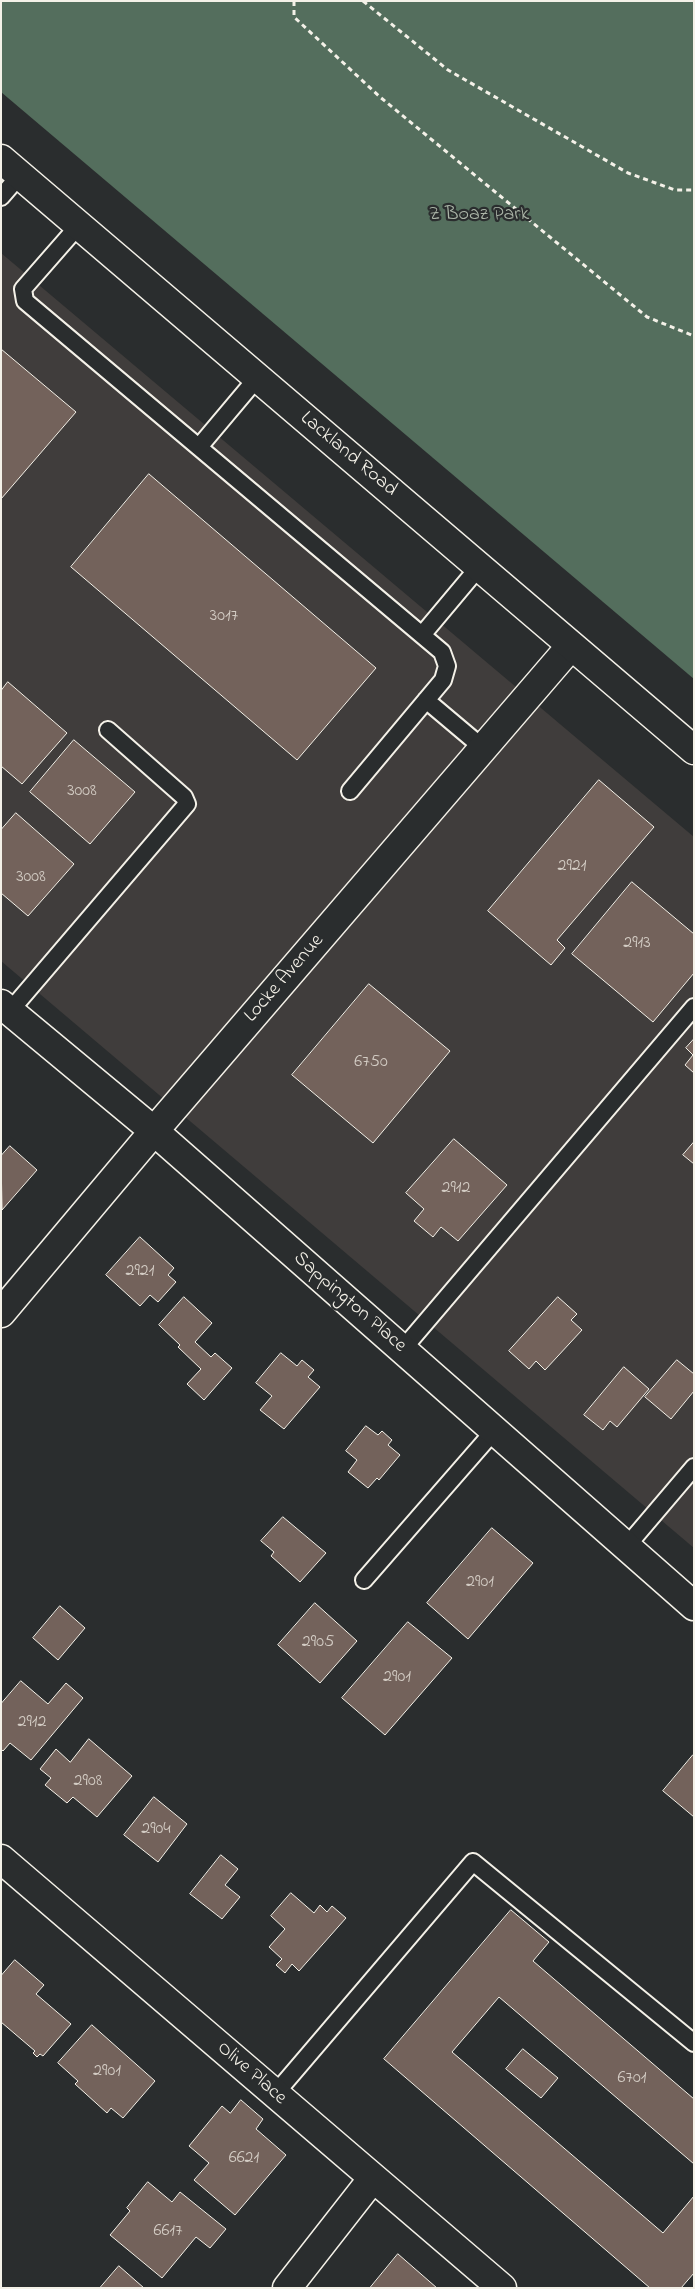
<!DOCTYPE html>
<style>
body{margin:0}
#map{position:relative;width:695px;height:2289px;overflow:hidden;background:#2a2d2e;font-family:"Indie Flower",sans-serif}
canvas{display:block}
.frame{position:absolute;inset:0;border:2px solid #f4f1e8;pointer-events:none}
</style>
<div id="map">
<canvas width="695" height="2289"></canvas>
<div class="frame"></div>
</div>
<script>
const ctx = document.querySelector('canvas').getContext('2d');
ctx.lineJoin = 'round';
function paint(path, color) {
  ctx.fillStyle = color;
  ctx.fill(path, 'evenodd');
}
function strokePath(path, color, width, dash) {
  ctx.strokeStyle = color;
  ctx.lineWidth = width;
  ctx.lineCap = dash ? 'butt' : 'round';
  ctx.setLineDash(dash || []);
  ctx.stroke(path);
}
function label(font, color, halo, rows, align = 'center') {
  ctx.font = font + ' "Indie Flower",sans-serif';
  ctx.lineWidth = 4.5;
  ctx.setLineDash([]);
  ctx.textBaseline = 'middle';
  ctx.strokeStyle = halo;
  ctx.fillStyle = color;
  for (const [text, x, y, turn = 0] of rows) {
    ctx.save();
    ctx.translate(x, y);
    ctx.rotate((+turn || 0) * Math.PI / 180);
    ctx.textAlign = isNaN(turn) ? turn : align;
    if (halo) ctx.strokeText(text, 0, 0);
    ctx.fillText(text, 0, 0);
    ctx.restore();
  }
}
const built = new Path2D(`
 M1,253L694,837V1548L1,961Z`);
const green = new Path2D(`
 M1,1H694V679L1,92Z`);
const building = new Path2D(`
 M1,349L76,412L1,499Z
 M149,474L376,668L297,760L71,567Z
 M8,682L67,733L22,784L1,766V691Z
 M74,740L135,792L90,844L30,792Z
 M599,780L654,827L557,940L565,948L551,965L488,911Z
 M16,813L74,864L28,916L1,893V830Z
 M632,882L694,934V973L653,1022L572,954Z
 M369,984L450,1051L373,1143L292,1075Z
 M694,1039V1073L685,1065L693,1055L686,1048Z
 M454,1139L507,1185L458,1241L441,1227L433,1237L414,1221L424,1209L406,1193Z
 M694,1142V1164L683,1155Z
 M10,1146L37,1170L2,1210L1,1156Z
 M140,1237L174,1268L168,1275L176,1282L158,1302L150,1295L140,1306L106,1275Z
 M184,1297L212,1323L195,1342L211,1357L215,1353L232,1368L204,1400L187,1384L201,1369L178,1347L180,1345L159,1325Z
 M558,1297L577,1314L571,1320L582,1330L545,1370L536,1361L529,1369L509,1351Z
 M281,1353L297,1366L302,1360L314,1370L308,1377L320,1387L284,1429L260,1410L272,1396L256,1383Z
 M677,1360L694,1374V1391L671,1419L645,1397Z
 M624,1367L649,1389L617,1427L610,1421L603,1430L584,1415Z
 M366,1426L378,1435L382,1431L392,1440L388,1445L400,1455L379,1480L377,1478L368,1488L348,1472L357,1460L346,1451Z
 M283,1517L326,1553L300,1582L271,1556L274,1552L261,1541Z
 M492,1528L533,1563L468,1639L427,1603Z
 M315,1603L357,1641L320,1683L278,1645Z
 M60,1606L85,1628L58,1660L33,1638Z
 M408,1622L452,1658L385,1735L342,1698Z
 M21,1681L48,1704L66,1683L83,1698L31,1760L10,1743L3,1751L1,1749V1704Z
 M89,1739L132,1776L97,1817L73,1797L67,1803L45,1785L51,1778L40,1769L56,1749L70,1762Z
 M693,1755H694V1817L663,1791Z
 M154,1797L187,1824L158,1862L124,1835Z
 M221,1855L238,1869L225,1885L240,1897L222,1919L190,1894Z
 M291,1893L314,1913L320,1905L327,1912L332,1906L346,1918L299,1971L292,1964L285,1973L276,1965L282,1959L269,1947L285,1929L271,1916Z
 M511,1910L549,1942L533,1961L694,2099V2164L499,1997L452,2052L663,2233L694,2196V2273L681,2288H650L384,2059Z
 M15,1960L44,1985L36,1994L71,2024L43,2056L40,2054L37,2057L33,2053L35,2051L1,2022V1976Z
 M92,2025L155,2081L123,2118L111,2108L107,2113L75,2084L78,2081L58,2063Z
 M523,2049L558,2078L541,2098L506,2069Z
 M241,2100L263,2119L256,2129L286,2155L235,2215L194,2180L209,2163L189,2146L222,2106L230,2113Z
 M148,2182L172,2202L180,2192L226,2229L210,2248L196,2237L162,2278L110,2235L130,2211L127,2208Z
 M398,2254L437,2288H370Z
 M119,2266L144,2288H100Z`);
const path = new Path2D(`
 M294,1V17L380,97L647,317L694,336
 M363,1L448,70L628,173L675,190H694`);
const lane = new Path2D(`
 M1,197L20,175
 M79,225L23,289L25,301L442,652L447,666L443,680L350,791
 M199,447L257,378
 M422,635L479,567
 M426,700L483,748
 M10,1011L187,804L184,797L108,730
 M402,1350L694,1007
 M626,1547L694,1467
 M364,1580L494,1431
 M275,2094L473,1862L694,2043`);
const street = new Path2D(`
 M1,1004L154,1131L694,1606
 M1,1313L154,1131L571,646
 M1,1859L502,2288
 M287,2288L373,2178`);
const secondary = new Path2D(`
 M1,159L694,750`);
const numberNames = [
 ["3017",224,617],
 ["3008",82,792],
 ["2921",572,867],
 ["3008",31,878],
 ["2913",637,944],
 ["6750",371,1063],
 ["2912",456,1189],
 ["2921",140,1272],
 ["2901",480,1583],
 ["2905",318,1643],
 ["2901",397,1678],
 ["2912",32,1723],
 ["2908",88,1782],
 ["2904",156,1830],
 ["2901",107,2072],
 ["6701",632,2079],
 ["6621",244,2159],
 ["6617",168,2232]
];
const parkNames = [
 ["Z Boaz Park",479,216]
];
const streetNames = [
 ["Lackland Road",348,455,40],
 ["Locke Avenue",285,979,-49],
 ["Sappington Place",349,1303,41],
 ["Olive Place",251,2074,41]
];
paint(built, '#403d3c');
paint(green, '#546e5d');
paint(building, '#73625b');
strokePath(building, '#f4f1e8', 1);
strokePath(lane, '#f4f1e8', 20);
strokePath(street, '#f4f1e8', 31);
strokePath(secondary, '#f4f1e8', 31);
strokePath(path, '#f4f1e8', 3, [5, 4]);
strokePath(lane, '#2a2d2e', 16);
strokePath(street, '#2a2d2e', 28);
strokePath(secondary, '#2a2d2e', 28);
label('18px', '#d4cdc5', null, numberNames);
label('20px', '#acb6a9', '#2a2d2e', parkNames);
label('20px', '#f4f1e8', '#2a2d2e', streetNames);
</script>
